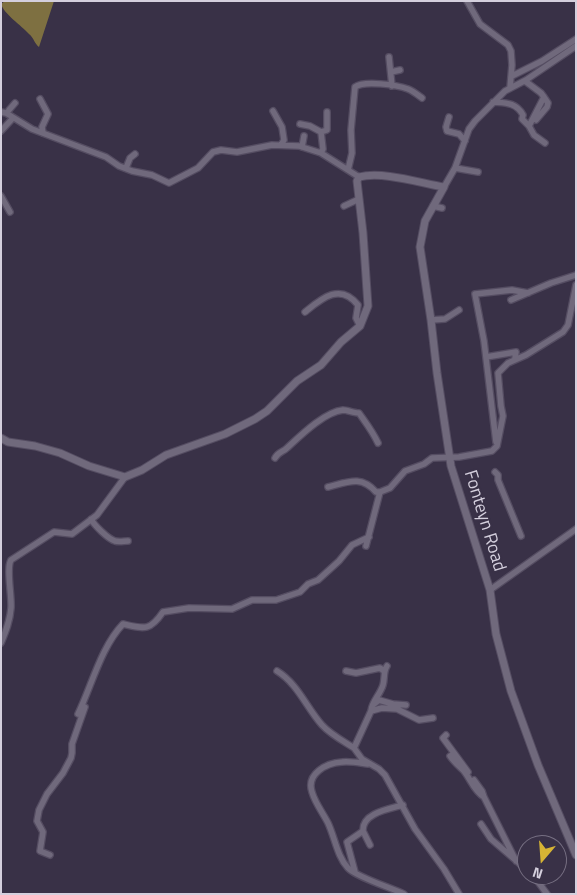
<!DOCTYPE html>
<style>
body{margin:0}
#map{position:relative;width:577px;height:895px;overflow:hidden;background:#393147;font-family:"Titillium Web",sans-serif}
canvas{display:block}
.frame{position:absolute;inset:0;border:2px solid #d4cfdd;pointer-events:none}
.north{position:absolute;left:517px;top:835px;width:50px;height:50px;box-sizing:border-box;background:#393147;border:1px solid #777083;border-radius:50%;rotate:198deg;font-size:14px;font-weight:700;line-height:20px;text-align:center;color:#d4cfdd}
.north::after{content:'';display:block;margin:auto;width:18px;height:22px;background:#d7b434;clip-path:polygon(50% 0,100% 100%,50% 72%,0 100%)}
</style>
<div id="map">
<canvas width="577" height="895"></canvas>
<div class="frame"></div>
<div class="north">N</div>
</div>
<script>
const ctx = document.querySelector('canvas').getContext('2d');
ctx.lineJoin = 'round';
function paint(path, color) {
  ctx.fillStyle = color;
  ctx.fill(path, 'evenodd');
}
function strokePath(path, color, width, dash) {
  ctx.strokeStyle = color;
  ctx.lineWidth = width;
  ctx.lineCap = dash ? 'butt' : 'round';
  ctx.setLineDash(dash || []);
  ctx.stroke(path);
}
function label(font, color, halo, rows, align = 'center') {
  ctx.font = font + ' "Titillium Web",sans-serif';
  ctx.lineWidth = 4;
  ctx.setLineDash([]);
  ctx.textBaseline = 'middle';
  ctx.strokeStyle = halo;
  ctx.fillStyle = color;
  for (const [text, x, y, turn = 0] of rows) {
    ctx.save();
    ctx.translate(x, y);
    ctx.rotate((+turn || 0) * Math.PI / 180);
    ctx.textAlign = isNaN(turn) ? turn : align;
    if (halo) ctx.strokeText(text, 0, 0);
    ctx.fillText(text, 0, 0);
    ctx.restore();
  }
}
const forest = new Path2D(`
 M5,1H54L39,47C34,43 34,38 29,34C21,25 4,14 1,4Z`);
const minor = new Path2D(`
 M467,1L480,24L508,45L511,51L512,65L510,88
 M389,57L392,86
 M391,72L400,70
 M512,76L542,61L576,39
 M525,81L541,93L544,97L529,126L534,135L545,143
 M40,99L48,114L42,127L43,133
 M493,102C505,103 516,102 523,115L522,119L529,126
 M9,110L15,103
 M273,111L282,127L284,140L281,145
 M1,112L6,113L32,129L106,157L119,166L132,171L152,175L169,183L198,168L213,152L221,150L237,152L272,145L299,146L321,153L359,177
 M449,117L446,127L447,131L459,134L465,141
 M536,120L547,107L548,103L544,97
 M300,124L310,126L321,132L323,149L321,153
 M1,131L13,118
 M321,132L327,130V112
 M302,147L304,136
 M126,168L130,158L135,154
 M455,168L478,172
 M348,170L352,153L351,130L355,87C364,80 397,85 408,89C413,91 418,95 422,98
 M444,187L455,168L469,129L475,121L505,91L526,80L576,46
 M1,196L10,212
 M344,206L359,199
 M433,206L442,208
 M511,300L551,283L576,275
 M305,312C321,299 340,282 358,305L356,318L360,326
 M431,320L445,319L459,310
 M486,357L516,352L515,358
 M496,442L484,341L475,294L512,290L528,293
 M275,458C278,452 283,452 287,448C300,436 324,412 343,410C347,410 354,413 359,413C366,423 373,432 378,443
 M495,472L498,475V480L521,536
 M328,487C348,482 361,475 376,492H380L390,488L405,471L424,464L432,458L459,457L492,451L497,446L503,416L501,406L498,373L508,363L526,355L563,332L568,325L576,285
 M91,519C94,525 108,539 115,541C119,542 124,541 128,541
 M366,546L380,492
 M490,590L576,529
 M1,643C6,631 10,621 11,608C12,596 6,568 11,560L54,532L72,534L97,515L125,477
 M387,666C383,672 385,679 383,685C380,695 372,701 371,711L354,748L362,759L379,769L385,775L415,829L444,869L459,894
 M277,671C298,684 306,707 322,725C330,734 343,741 354,748
 M346,671L356,673L380,668L384,671
 M374,704L379,700L393,704L406,705
 M371,711L382,708L397,709L419,720L433,718
 M78,714C92,685 101,647 123,624C145,629 150,631 163,612L189,608L232,609L252,600H276L300,592L308,584L318,580L339,561L352,545L369,537
 M446,735L443,738L468,772
 M450,756C454,762 459,766 464,771C471,780 474,791 484,797L516,861
 M368,764C360,763 350,761 342,762C326,763 306,774 312,792C315,803 323,813 328,823C335,838 337,856 348,868C356,877 392,888 404,894
 M474,780L482,791L484,797
 M481,824L491,839L527,870
 M363,831C362,813 389,809 403,805
 M50,855L40,851L43,832L37,821L39,810L47,794L63,773L71,758L72,753V744L85,707
 M355,872L347,842L363,831L370,845
 M533,875L547,894`);
const tertiary = new Path2D(`
 M1,438L8,442L35,446L60,453L89,466L125,477L142,470L166,455L225,434L255,419L267,411L297,381L321,365L341,342L360,326L368,306L363,233L357,181L359,177C383,171 420,183 444,187L425,221L420,247L431,320L437,373L451,466L490,590L496,634L511,691L538,765L576,855`);
const streetNames = [
 ["Fonteyn Road",484,521,73]
];
paint(forest, '#7e7041');
strokePath(minor, '#554d62', 8);
strokePath(tertiary, '#554d62', 9);
strokePath(minor, '#70697c', 5.5);
strokePath(tertiary, '#70697c', 7);
label('18px', '#d4cfdd', '#393147', streetNames);
</script>
